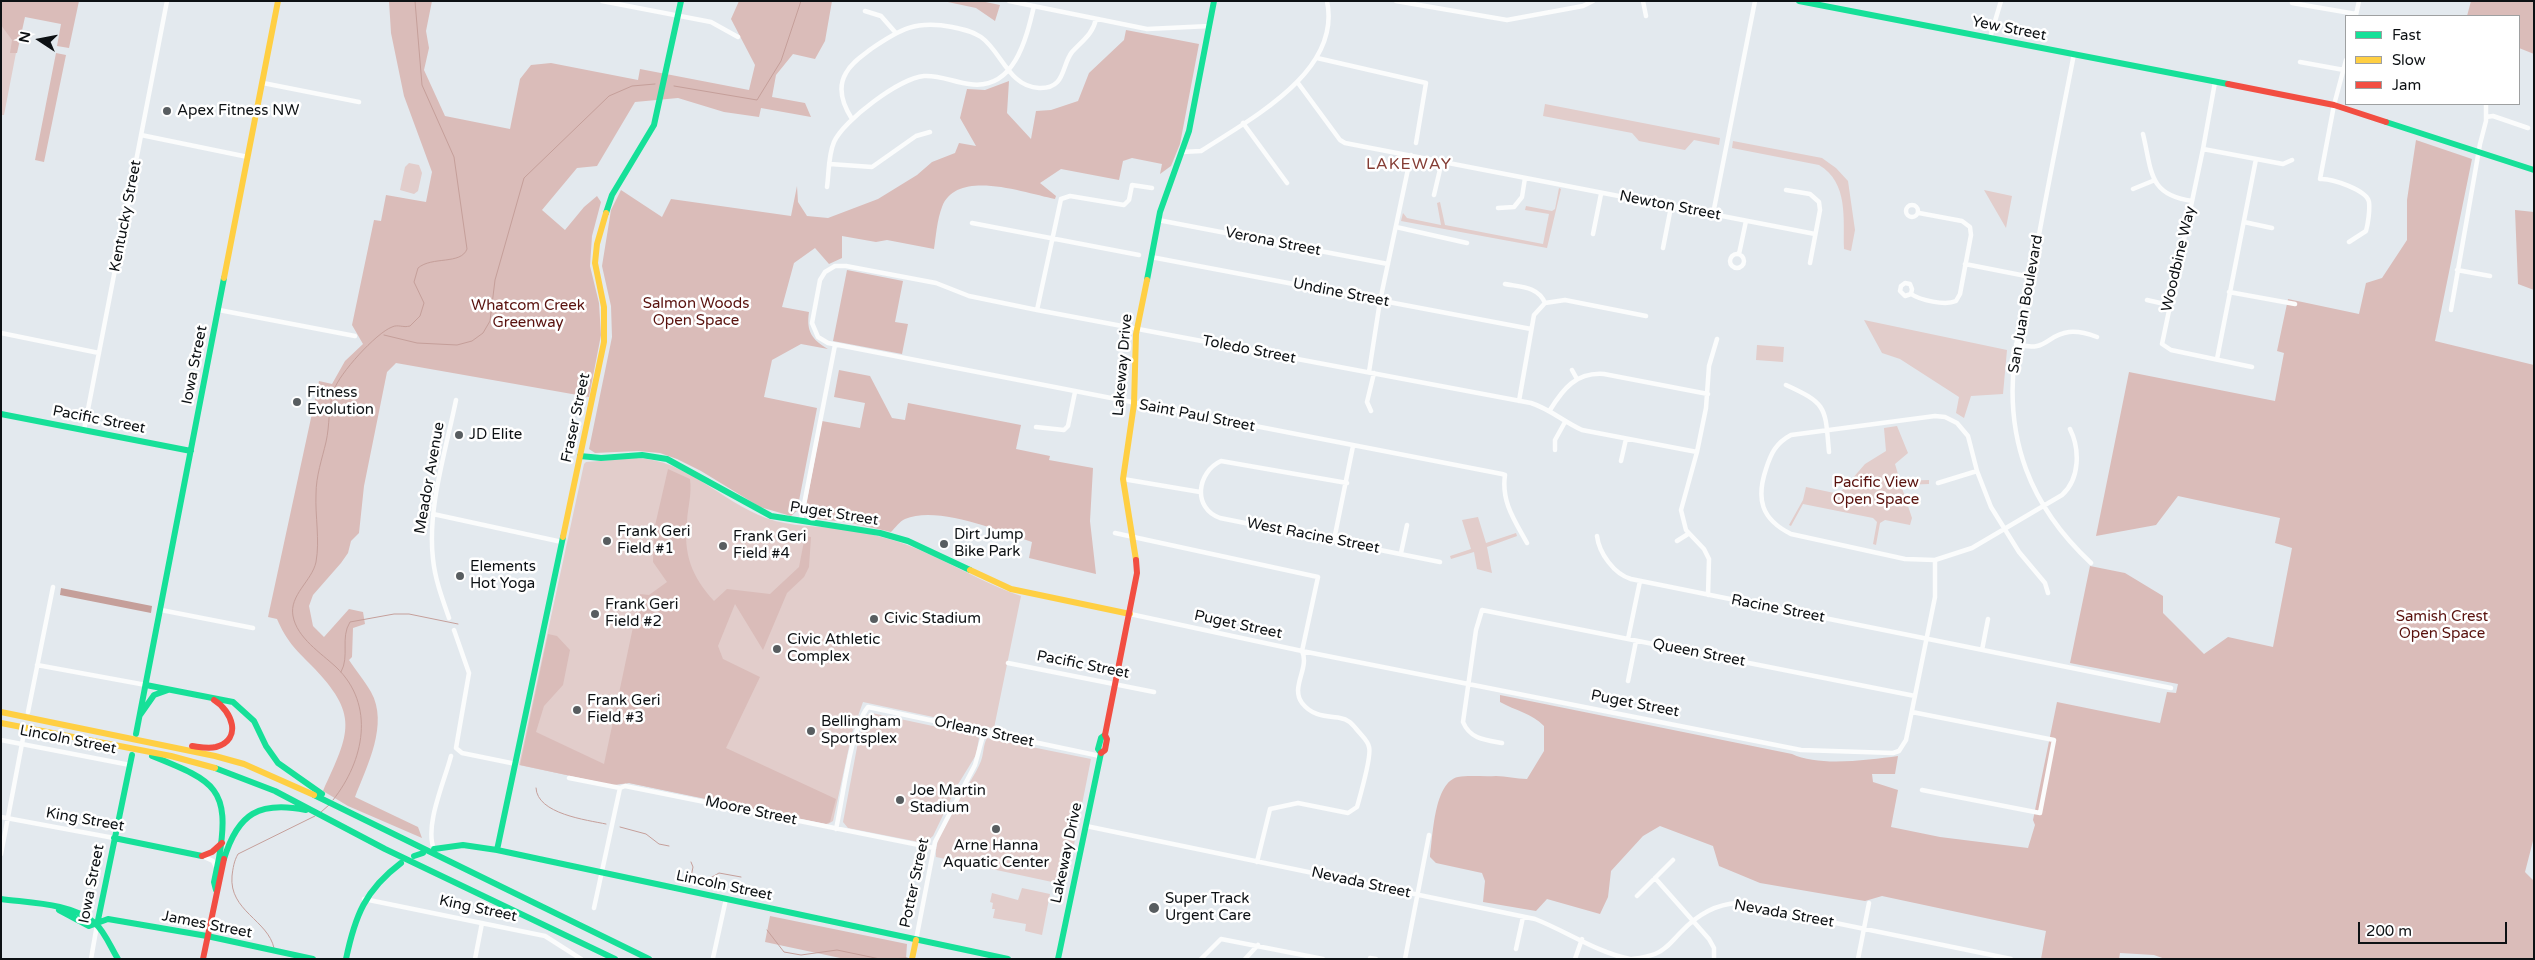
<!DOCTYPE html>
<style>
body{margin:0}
#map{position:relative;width:2535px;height:960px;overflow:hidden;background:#e3e9ee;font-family:"Varela Round",sans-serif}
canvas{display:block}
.frame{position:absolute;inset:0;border:2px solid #0d1114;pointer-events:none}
.legend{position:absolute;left:2345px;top:15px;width:175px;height:90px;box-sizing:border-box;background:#fff;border:1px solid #9ea0a1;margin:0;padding:6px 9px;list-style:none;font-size:15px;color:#0d1114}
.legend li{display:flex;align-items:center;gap:10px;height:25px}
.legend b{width:25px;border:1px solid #9ea0a1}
.north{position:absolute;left:15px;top:15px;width:50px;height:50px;-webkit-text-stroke:4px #fff;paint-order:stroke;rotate:281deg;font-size:14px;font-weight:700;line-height:20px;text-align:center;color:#0d1114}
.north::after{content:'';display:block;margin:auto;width:18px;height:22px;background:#0d1114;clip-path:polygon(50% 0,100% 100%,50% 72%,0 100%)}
.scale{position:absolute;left:2358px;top:922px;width:149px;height:22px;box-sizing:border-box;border:2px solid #0d1114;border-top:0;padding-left:6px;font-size:15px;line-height:18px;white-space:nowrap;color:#0d1114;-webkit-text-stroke:4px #fff;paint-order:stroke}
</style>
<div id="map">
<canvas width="2535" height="960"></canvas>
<div class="frame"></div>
<ul class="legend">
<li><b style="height:6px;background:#16e098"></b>Fast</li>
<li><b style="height:6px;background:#ffcf43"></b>Slow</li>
<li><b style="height:6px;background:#f24e42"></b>Jam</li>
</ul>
<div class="north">N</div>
<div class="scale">200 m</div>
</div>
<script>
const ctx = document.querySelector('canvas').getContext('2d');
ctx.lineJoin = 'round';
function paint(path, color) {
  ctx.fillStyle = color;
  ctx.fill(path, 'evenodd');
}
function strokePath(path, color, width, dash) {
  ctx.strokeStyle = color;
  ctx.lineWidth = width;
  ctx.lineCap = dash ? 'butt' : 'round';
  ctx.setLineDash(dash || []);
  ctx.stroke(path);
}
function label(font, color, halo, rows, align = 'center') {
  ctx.font = font + ' "Varela Round",sans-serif';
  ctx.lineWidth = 5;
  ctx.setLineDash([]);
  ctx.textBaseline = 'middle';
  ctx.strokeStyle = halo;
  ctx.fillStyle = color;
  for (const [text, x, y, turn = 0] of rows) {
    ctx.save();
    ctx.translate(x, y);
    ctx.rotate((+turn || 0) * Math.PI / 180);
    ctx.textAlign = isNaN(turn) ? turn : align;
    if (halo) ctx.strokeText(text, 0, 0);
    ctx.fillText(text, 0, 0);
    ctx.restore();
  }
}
const green = new Path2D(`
 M1,1H26L4,115H1Z
 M1545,104L1720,138L1719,145L1694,140L1685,150L1639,141L1632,133L1543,116Z
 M1733,141L1822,158L1836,168L1848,181L1855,230L1851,251L1844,249C1843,219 1849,183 1819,165L1732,148Z
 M409,163L419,165L422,173L418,191L414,194L400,190L405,167Z
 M1559,188L1561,189L1547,248L1401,221L1403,213L1407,218L1441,225L1437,203L1440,202L1445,225L1543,244L1549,214L1525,210L1526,206L1552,211L1555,209Z
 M1984,190L2012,196L2006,228Z
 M1864,320L2007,350L2003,394L1971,396L1964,418L1956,413L1959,397L1900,359L1882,353Z
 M1757,345L1784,347L1783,362L1756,360Z
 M1897,426L1908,453L1895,464L1900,481L1929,480V484L1901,485L1912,518L1910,525L1885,520L1880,523L1876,545L1873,544L1877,522L1873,518L1803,504L1791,526L1789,525L1803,500L1806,487L1839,494L1865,464L1886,451L1884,428Z
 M636,458C688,460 720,501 766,518C790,527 819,526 845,529C860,531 874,535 889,539C935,552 976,581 1021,596L994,728L980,727L863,702L852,733L833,821L828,824L629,783L613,785L519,765L584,464L586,462Z
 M1478,517L1486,543L1516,533L1517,536L1487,547L1492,573L1477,569L1474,552L1451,559L1450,556L1471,549L1462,520Z
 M872,713L975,735L979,738L976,755L957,786L933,836L924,843L848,828L843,822L858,742L867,715Z
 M987,738L1091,759L1066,885L936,857C933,829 971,787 981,761C984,753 983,745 987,738Z
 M1022,888L1050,894L1042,935L1025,931L1026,924L993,918L995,909H992L993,903L990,902L992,893L1018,900Z`);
const forest = new Path2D(`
 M1,1H79L69,48L57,46L61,24L25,17L17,53H10L12,40L1,25Z
 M389,1H432L426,31L429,48L424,70L445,116L510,129L520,79L531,65L551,63L638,80L640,69L749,90L755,65L731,19L739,1H832L825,41L815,59L793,54L776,75L772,97L805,103L811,117L761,108L759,117L724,112L678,98L635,102L597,166L577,168L542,210L565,230L584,207L597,196L601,202L592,236L590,266L599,303L601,335L589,397L396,363L387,372L364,486L359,533L351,541L348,553L341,563L313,595L309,606L313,626L324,637L349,609L363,612L365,624L353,628L352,657L349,660C356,671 365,681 371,692C389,724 367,766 355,797L418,827L422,838L348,806L323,791C350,732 360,715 311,665C295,649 286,640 277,619L268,617L319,381L332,384L345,361L363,344L352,325L374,220L381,221L386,195L426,202L432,172L404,96L391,33Z
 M943,1H981L1000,5L995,21L976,8Z
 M2471,1H2534V54L2519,48V16H2467Z
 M1126,30L1199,44L1180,144L1171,166L1160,174L1162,164L1132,158L1123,161L1119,180L1061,169L1040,183L1056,196L1055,199C1024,193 957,168 942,207C937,220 936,236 934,249L887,240L876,242L842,236V258L829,264L815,248L794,263L782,307L809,312C806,331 812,340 828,349L801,344L772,360L764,397L817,408L797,511L791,516L760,507L701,471L677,459L660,453L638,451L595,453L589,449L612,337L611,306L602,266L611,210L621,190L662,217L671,199L791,216L797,186L798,202L807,216L828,218L878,199L917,175L932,162L955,153L959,143L976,146L960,118L967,89L985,90L1009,81L1007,113L1031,139L1036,111L1051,110L1078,101L1089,73L1124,40Z
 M56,53L66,55L44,162L35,160Z
 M2416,140L2472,159L2435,341L2534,365V837L2525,872L2534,881V959H2165L2154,955L2120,953L2119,959H2041L2046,931L1882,896L1865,901L1760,883L1719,866L1713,846L1660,826L1643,836L1611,871L1608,897L1600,914L1547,899L1536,911L1483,902L1485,881L1482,873L1436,863L1430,857C1433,836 1434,782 1458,777C1469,775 1484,777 1496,776C1506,776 1516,779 1527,779L1544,751V726C1531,713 1516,711 1500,702V695L1792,754C1819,767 1868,760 1898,756L1895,774H1872L1873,782L1898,790L1891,827L1940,837L2028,848L2035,825L2033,820L2057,702L2160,723L2167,692L2176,693L2178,684L2070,663L2090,566L2125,573L2163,596V613L2204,654L2228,637L2273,647L2292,548L2275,543L2280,518L2178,496L2156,525L2096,536L2129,372L2275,401L2284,353L2277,351L2288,299L2359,314L2366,283L2382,278L2407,240V200Z
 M2515,210L2534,212V290L2518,284Z
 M847,270L903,281L895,322L908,324L902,354L833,341Z
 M839,370L870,376L892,418L905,420L908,403L1021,425L1016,449L1050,456L1049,460L1093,468L1090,521L1096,574L1029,558L1032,542C1000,531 937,505 905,519C900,521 895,528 891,532L847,522L808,518L805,511L822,421L860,428L865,403L834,397Z
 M668,469L690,479C692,494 688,506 687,521C683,554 692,577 714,601L727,589L770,594L799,567L805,536L811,537L809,567L804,577L787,593L763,650L735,604L718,646L723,659L760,677L726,748L836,799L830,822L826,824L629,783L613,785L520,765L548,634L557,636L570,650L563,685L544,706L536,732L604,764L640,594L649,595L667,582L653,562L654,530Z
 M770,916L907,944L906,959H845L765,942Z`);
const water = new Path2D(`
 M61,588L152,606L151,613L60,595Z`);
const stream = new Path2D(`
 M674,86L757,100L781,61L801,1
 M384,335L417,343L457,345L472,341L483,333L490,321L495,280L524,178L609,96L632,86L655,84
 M341,672C350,656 340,638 350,622L394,614H409L458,624
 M536,788C537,814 587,820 606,824
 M333,800C364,761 376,705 336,667C321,653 297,638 293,616C289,595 312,581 316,562C320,540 315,516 316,494C316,476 322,459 326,442C330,425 328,406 334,390C339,374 376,333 392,327C398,324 403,328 410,326L420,316L424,303L414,282L418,268C432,256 461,265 467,249L454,157L422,85L415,1
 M321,812L329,805
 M620,827L646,834L659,844L669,846
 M690,882L693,867L691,862
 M700,884L719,873L741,877
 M767,930L784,952L801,955L837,950L880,959
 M274,948C268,920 229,911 232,876C233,868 234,861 238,854L315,816
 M890,959L907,958`);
const street = new Path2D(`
 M602,1L711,22L738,37
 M1009,1L1147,29L1210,26
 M1396,1L1507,20L1583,6L1593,1
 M1643,1L1646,16
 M2292,3L2356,14
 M865,11L881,16L895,32
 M2356,15L2359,1
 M1990,38L2001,1
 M2074,54C2061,120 2048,185 2036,251C2029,286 2019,320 2015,355C2004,439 2030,506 2091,563
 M1317,58L1426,83L1416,143
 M2346,60L2334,105L2320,179C2331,178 2367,190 2369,202C2370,210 2368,224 2366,231L2349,242
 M2300,62L2344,70
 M2215,82L2203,149L2162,344L2171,350L2252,367
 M263,83L359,102
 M1298,83L1340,140L1345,143L1815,234
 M2486,117L2493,116L2528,128
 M852,119C843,105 837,88 846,73C852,62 862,56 871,49C900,29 916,20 952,27C962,29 972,31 981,37C1001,51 1009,87 1039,88C1066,89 1061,66 1072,52C1082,41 1093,34 1096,19
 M1243,123L1287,183
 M2143,134C2152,171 2148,195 2192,201
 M141,135L248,157
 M2203,149L2283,164L2292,160
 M1182,152L1201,151C1250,119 1342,72 1327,1
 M830,164L872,167L916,136L930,132
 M827,187C829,173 828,156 834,142C844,120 900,78 924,76C939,75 954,82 969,84C1014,91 1026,40 1034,6
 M2133,189L2155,180
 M1786,190L1810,194L1819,202L1820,210L1810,263
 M1434,195L1442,161
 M1906 211a6 6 0 1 1 12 0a6 6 0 1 1-12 0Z
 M1498,208L1514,207L1522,197L1525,178
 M1713,214L1755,1
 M1158,220L1388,264
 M2244,222L2272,228
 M972,223L1139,255
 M1396,227L1467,243
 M1593,234L1601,194
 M1663,248L1671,207
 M1730 261a7 7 0 1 1 14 0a7 7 0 1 1-14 0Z
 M1739,254L1746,221
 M1151,257L1531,329
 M1965,264L2031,277
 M2457,270L2490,276
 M1505,284C1520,287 1538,286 1545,303L1534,315L1519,401
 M2229,292L2295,304
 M1911,294L1912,289L1910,284L1905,283L1901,286L1900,291L1905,296L1911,294C1920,300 1945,306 1956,301L1960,294L1971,235L1970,227L1962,221L1919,213
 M2147,300L2169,305
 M1545,303L1565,300L1646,316
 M219,310L355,336
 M1037,310L1061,199L1070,196L1124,205L1129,200L1132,185L1152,188
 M2451,310L2480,144L2486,121V104
 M1,333L99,353
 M2016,344C2048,353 2045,335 2069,332C2078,331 2089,334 2097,337
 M2217,359L2256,159
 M1572,370L1577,379
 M1369,372L1380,301L1411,155
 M1786,385C1828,404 1825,408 1829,452
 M1550,410C1563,389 1576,372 1604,374L1708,394
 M1371,411L1367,402L1374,373
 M1036,427L1064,430L1068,426L1075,392
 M84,430L167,1
 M1555,450V440L1565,422
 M1621,461L1626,439
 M1123,479L1200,492
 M1347,483L1221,461C1197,472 1192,508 1220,518L1440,562
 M1938,483L1977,471
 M433,514L562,542
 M801,520L835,345
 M1115,533L1318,577L1302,651C1310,668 1290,687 1302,703C1312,716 1325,716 1340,718C1349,719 1353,725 1358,731C1362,736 1368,741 1369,747C1372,756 1360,796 1357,807L1348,813L1298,803L1270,809L1257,862
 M1597,536C1599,553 1614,574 1631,579L2171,688
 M1334,540L1353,446
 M1677,541L1688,534
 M1527,543C1515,521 1501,502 1505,475L1502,474L828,343L818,337L812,323L820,280L825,272L835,266H846L936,283L969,296L1037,310L1531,403C1550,409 1564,422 1582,430L1697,452
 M1401,553L1407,525
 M2048,593L2045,583L2019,552L1991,507L1977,471L1968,436L1957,423L1945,417L1935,416L1791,435C1776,443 1771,453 1766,469C1756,499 1761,519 1791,534L1905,559L1935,560L1972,548L2062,495C2080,479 2080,449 2070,429
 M1708,595L1709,559L1704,549L1686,530L1681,510L1697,452L1706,408L1709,366L1717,339
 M161,610L253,628
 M1130,614L1302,651L1801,750L1893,753L1899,751L1906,740L1935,597V560
 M449,618C442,598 435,579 433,559C427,509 446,450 456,400
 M454,630L469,673L456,748L462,753L516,764
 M1628,639L1640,581
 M1982,650L1988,619
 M1008,663L1154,692
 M37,665L146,685
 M1628,681L1636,641
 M28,712L53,587
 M1912,712L2054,740L2040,813L1922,790
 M1,740L130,765
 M1502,743C1485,740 1470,739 1463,722L1476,630L1482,610L1915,696
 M569,778L620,788L625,786L934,848
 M1,817L114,838
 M1086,826L1535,919C1566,931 1598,953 1630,959
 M836,829C843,799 850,729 868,707L1100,756
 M434,849C424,826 445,780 451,756
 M1,854L24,733
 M202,856L213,861L217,869
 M1655,878L1709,939L1714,948V959
 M1637,896L1673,860
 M364,899L545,936L581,959
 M594,908L620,788
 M916,940L935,842L975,765L984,732
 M1516,949L1523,917
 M713,958L726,899
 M1370,958L1376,959
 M91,959L97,925
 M475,959L482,923
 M1201,959L1221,939L1323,959
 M1245,959L1258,945
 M1405,959L1429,835
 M1575,959L1582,939
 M1632,959C1639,958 1647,957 1655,954C1666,950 1673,940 1681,932C1697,915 1715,904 1738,903L2011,959
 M1858,959L1869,903`);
const fast = new Path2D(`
 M1799,1L2228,84
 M2386,122L2534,170
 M606,213L612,195L654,125L681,1
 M1147,280L1160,212L1189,131L1214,1
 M1,414L191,451
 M580,456L601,458L642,455L667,459L771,516L880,533L908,541L970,570
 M146,685L233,702L254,721L266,746L278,763L322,794
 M140,715L154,695L168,690
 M136,734L224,278
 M152,756C214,781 231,787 219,858
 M215,768L275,791L385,849L615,959
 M314,795L649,959
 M114,838L202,856
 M434,849L463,845L497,850L1008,959
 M497,850L563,537
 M414,856L423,853
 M224,859C238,813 259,801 306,810
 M216,890L214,882L219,858
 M1,899C30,903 71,903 95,923C105,932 111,948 118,959
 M59,910L89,926L108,919L207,936L313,959
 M97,925L132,755
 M346,959C355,916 365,890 401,863
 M1058,959L1101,753L1098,749L1101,738L1105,735`);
const slow = new Path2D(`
 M224,278L278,1
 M563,537L604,342V307L595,263L597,244L606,213
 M1136,560L1123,479L1134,404L1136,334L1147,280
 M970,570L1011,589L1130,614
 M1,712L215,756L244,764L314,795
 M1,723L171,756L215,768
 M912,959L916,940`);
const jam = new Path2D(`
 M2228,84L2334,105L2386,122
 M192,746C200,747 208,749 216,747C243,739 232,711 214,700
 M1101,753L1105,750L1107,739L1105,735L1137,573L1136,560
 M202,856L212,852L222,843
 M203,959L224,859`);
const markers = [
 [167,111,5,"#585d60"],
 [297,402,5,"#585d60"],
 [459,435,5,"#585d60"],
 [607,541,5,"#585d60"],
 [944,544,5,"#585d60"],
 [723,546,5,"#585d60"],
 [460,576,5,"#585d60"],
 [595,614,5,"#585d60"],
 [874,619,5,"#585d60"],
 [777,649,5,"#585d60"],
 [577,710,5,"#585d60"],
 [811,731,5,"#585d60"],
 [900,800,5,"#585d60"],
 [996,829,5,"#585d60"],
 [1154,908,6,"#585d60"]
];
const streetNames = [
 ["Yew Street",2009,29,11],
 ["Newton Street",1670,206,11],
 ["Kentucky Street",126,216,-79],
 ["Verona Street",1273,242,11],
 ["Woodbine Way",2179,259,-77],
 ["Undine Street",1341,293,11],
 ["San Juan Boulevard",2026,304,-80],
 ["Toledo Street",1249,350,11],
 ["Iowa Street",195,365,-79],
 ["Lakeway Drive",1123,365,-85],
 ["Saint Paul Street",1197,416,11],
 ["Fraser Street",576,418,-78],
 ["Pacific Street",99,420,11],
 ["Meador Avenue",430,478,-80],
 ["Puget Street",834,514,9],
 ["West Racine Street",1313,536,11],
 ["Racine Street",1778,609,11],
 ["Puget Street",1238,625,12],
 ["Queen Street",1699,653,11],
 ["Pacific Street",1083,665,11],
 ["Puget Street",1635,704,11],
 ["Orleans Street",984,732,12],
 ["Lincoln Street",68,740,11],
 ["Moore Street",751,811,12],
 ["King Street",85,820,10],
 ["Lakeway Drive",1067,853,-78],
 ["Potter Street",915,883,-78],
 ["Nevada Street",1361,883,12],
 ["Iowa Street",92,884,-79],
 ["Lincoln Street",724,886,12],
 ["King Street",478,909,12],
 ["Nevada Street",1784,914,10],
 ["James Street",207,925,11]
];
const poiNames = [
 ["Apex Fitness NW",177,111],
 ["Fitness",307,393],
 ["Evolution",307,410],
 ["JD Elite",469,435],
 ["Frank Geri",617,532],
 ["Field #1",617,549],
 ["Dirt Jump",954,535],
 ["Bike Park",954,552],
 ["Frank Geri",733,537],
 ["Field #4",733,554],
 ["Elements",470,567],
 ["Hot Yoga",470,584],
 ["Frank Geri",605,605],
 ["Field #2",605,622],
 ["Civic Stadium",884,619],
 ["Civic Athletic",787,640],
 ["Complex",787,657],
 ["Frank Geri",587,701],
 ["Field #3",587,718],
 ["Bellingham",821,722],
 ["Sportsplex",821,739],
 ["Joe Martin",910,791],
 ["Stadium",910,808],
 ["Arne Hanna",996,846,"center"],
 ["Aquatic Center",996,863,"center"],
 ["Super Track",1165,899],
 ["Urgent Care",1165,916]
];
const parkNames = [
 ["Salmon Woods",696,304],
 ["Open Space",696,321],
 ["Whatcom Creek",528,306],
 ["Greenway",528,323],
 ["Pacific View",1876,483],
 ["Open Space",1876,500],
 ["Samish Crest",2442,617],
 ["Open Space",2442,634]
];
const neighbourhoodNames = [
 ["LAKEWAY",1409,165]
];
paint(green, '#e2cdcb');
paint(forest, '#dabcb9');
paint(water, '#c59f9a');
strokePath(stream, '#c59f9a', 1);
strokePath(street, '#fbfcfc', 4.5);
strokePath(fast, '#16e098', 6);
strokePath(slow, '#ffcf43', 6);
strokePath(jam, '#f24e42', 6);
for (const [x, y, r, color] of markers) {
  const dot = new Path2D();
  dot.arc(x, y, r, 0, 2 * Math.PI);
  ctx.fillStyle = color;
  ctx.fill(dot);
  strokePath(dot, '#fff', 2);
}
label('15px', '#0d1114', '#fff', streetNames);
label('15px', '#0d1114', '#fff', poiNames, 'left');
label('15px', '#59120e', '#fff', parkNames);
ctx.letterSpacing = '1px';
label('16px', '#853d35', '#fff', neighbourhoodNames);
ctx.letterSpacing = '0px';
</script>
